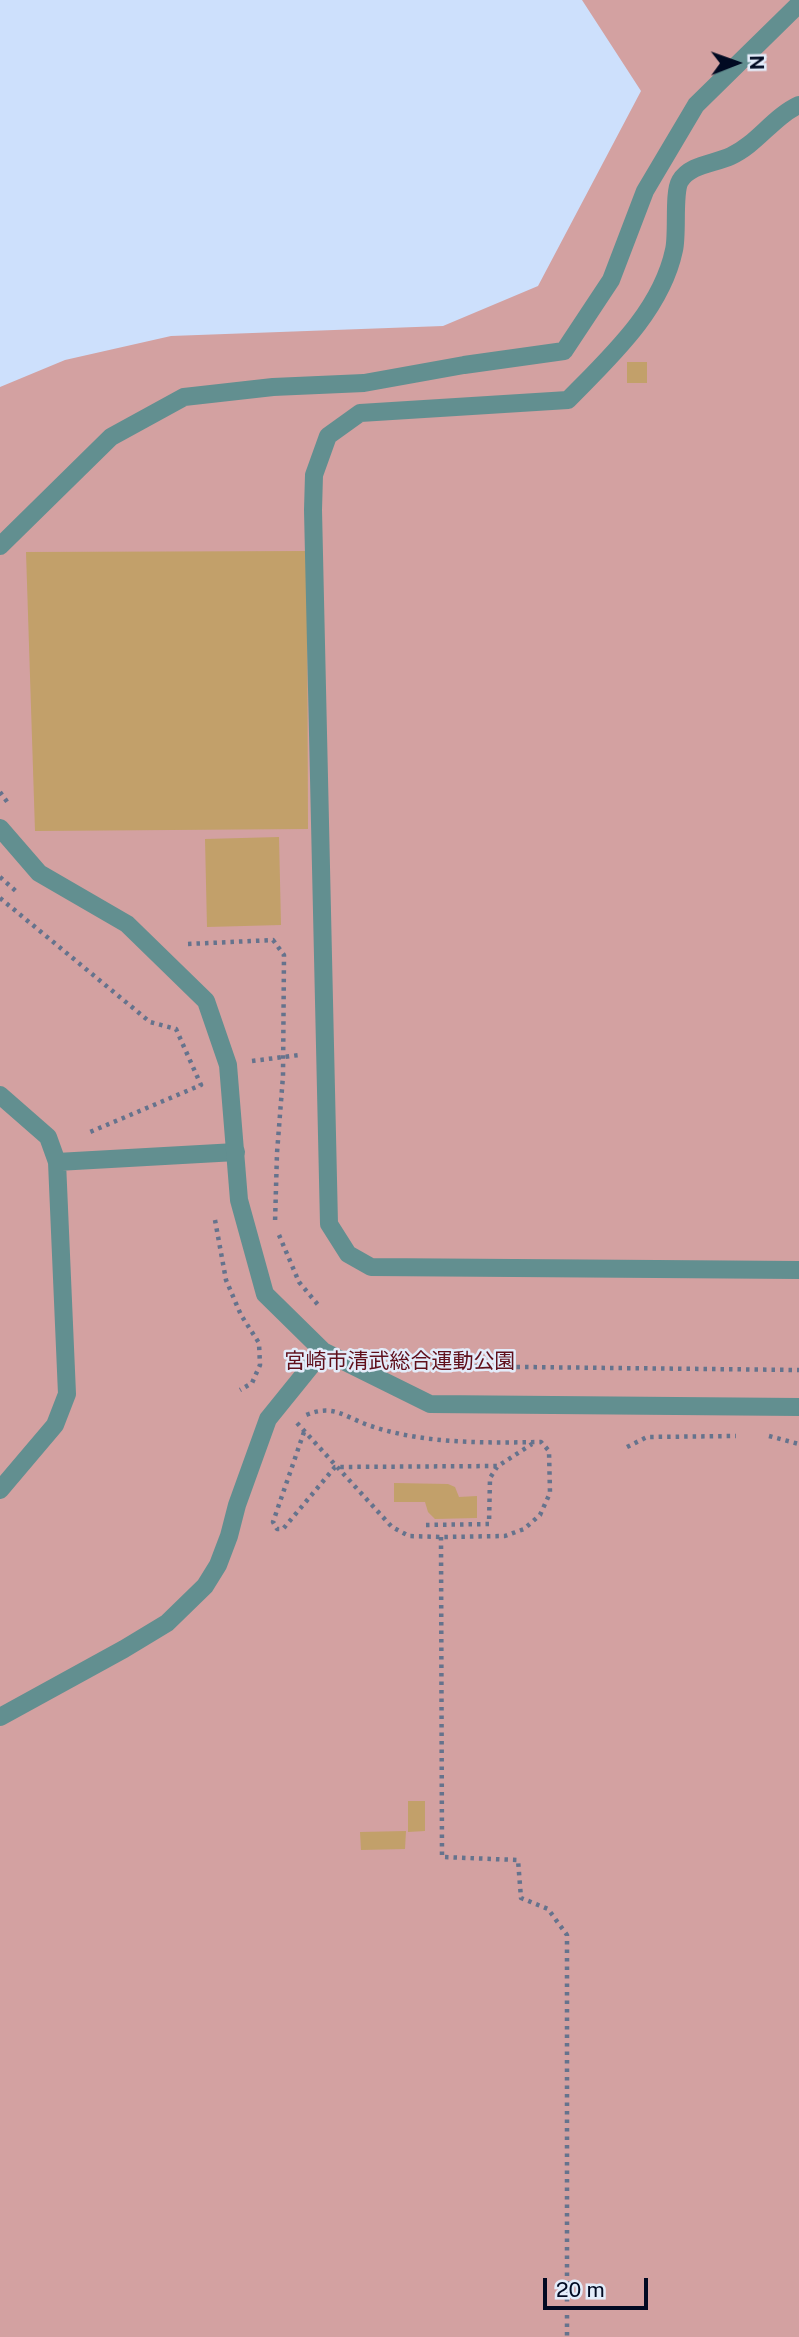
<!DOCTYPE html>
<meta charset="utf-8">
<style>
body{margin:0}
#map{position:relative;width:799px;height:2337px;overflow:hidden;background:#cde0fc;font-family:"Public Sans",sans-serif}
canvas{display:block}
.north{position:absolute;left:701px;top:28px;width:70px;height:70px;-webkit-text-stroke:5px #e3ecfa;paint-order:stroke;rotate:89deg;font-size:19px;font-weight:700;line-height:28px;text-align:center;color:#010a22}
.north::after{content:'';display:block;margin:auto;width:24px;height:32px;background:#010a22;clip-path:polygon(50% 0,100% 100%,50% 72%,0 100%)}
.scale{position:absolute;left:543px;top:2278px;width:105px;height:32px;box-sizing:border-box;border:4px solid #010a22;border-top:0;padding-left:9px;font-size:21px;line-height:24px;white-space:nowrap;color:#010a22;-webkit-text-stroke:5px #e3ecfa;paint-order:stroke}
</style>
<div id="map">
<canvas width="799" height="2337"></canvas>
<div class="north">N</div>
<div class="scale">20 m</div>
</div>
<script>
const ctx = document.querySelector('canvas').getContext('2d');
ctx.lineJoin = 'round';
function paint(path, color) {
  ctx.fillStyle = color;
  ctx.fill(path, 'evenodd');
}
function strokePath(path, color, width, dash) {
  ctx.strokeStyle = color;
  ctx.lineWidth = width;
  ctx.lineCap = dash ? 'butt' : 'round';
  ctx.setLineDash(dash || []);
  ctx.stroke(path);
}
function label(font, color, halo, rows, align = 'center') {
  ctx.font = font + ' "Public Sans","Noto Sans JP",sans-serif';
  ctx.lineWidth = 5;
  ctx.setLineDash([]);
  ctx.textBaseline = 'middle';
  ctx.strokeStyle = halo;
  ctx.fillStyle = color;
  for (const [text, x, y, turn = 0] of rows) {
    ctx.save();
    ctx.translate(x, y);
    ctx.rotate((+turn || 0) * Math.PI / 180);
    ctx.textAlign = isNaN(turn) ? turn : align;
    if (halo) ctx.strokeText(text, 0, 0);
    ctx.fillText(text, 0, 0);
    ctx.restore();
  }
}
const green = new Path2D(`
 M582,0H799V2337H0V387L65,360L171,336L443,326L538,286L641,91Z`);
const building = new Path2D(`
 M627,362H647V383H627Z
 M307,551L308,829L35,831L26,552Z
 M279,837L281,925L207,927L205,839Z
 M394,1483L448,1484L455,1487L459,1497L477,1496V1518L435,1519L428,1512L425,1502H394Z
 M408,1801H425V1831L408,1832Z
 M406,1831L405,1849L361,1850L360,1832Z`);
const path = new Path2D(`
 M0,792L8,803
 M0,877L18,893
 M0,898L150,1022L176,1029L201,1085L90,1132
 M188,944L273,940L284,955L283,1076L277,1153L275,1223
 M252,1061L299,1055
 M215,1220L226,1280L241,1315L259,1343L260,1365L252,1383L240,1390
 M279,1235L299,1282L319,1306
 M399,1356L432,1366L799,1370
 M297,1423L392,1527L409,1536L441,1537L505,1536L524,1529L540,1515L550,1493L549,1451L541,1442C484,1443 422,1444 368,1425C343,1416 333,1404 306,1415
 M304,1432L273,1522L277,1529H283L335,1467L498,1466L532,1444
 M769,1436L799,1444
 M627,1447L647,1437L736,1436
 M426,1525L489,1524L490,1478L497,1467
 M441,1537L442,1857L518,1860L521,1898L548,1909L567,1935V2337`);
const service = new Path2D(`
 M799,105C773,117 757,144 731,156C714,164 690,164 680,181C673,193 678,233 674,250C661,311 610,357 568,400L360,413L328,436L314,475L313,510L329,1224L348,1254L371,1267L799,1270
 M0,546L111,437L184,397L273,387L364,383L464,365L564,351L611,280L645,191L696,105L799,4
 M0,1095L48,1137L57,1162L67,1394L55,1425L0,1490
 M57,1162L236,1152`);
const tertiary = new Path2D(`
 M0,828L39,873L127,924L206,1001L228,1065L239,1200L265,1294L323,1351L430,1404L799,1407
 M0,1717L124,1649L167,1623L205,1586L218,1565L229,1536L237,1505L268,1419L323,1351`);
const parkNames = [
 ["宮崎市清武総合運動公園",400,1362]
];
paint(green, '#d3a1a1');
paint(building, '#c2a06a');
strokePath(path, '#65738d', 4.5, [3.5, 5]);
strokePath(service, '#628f90', 18);
strokePath(tertiary, '#628f90', 18);
label('21px', '#5f0f1b', '#e3ecfa', parkNames);
</script>
